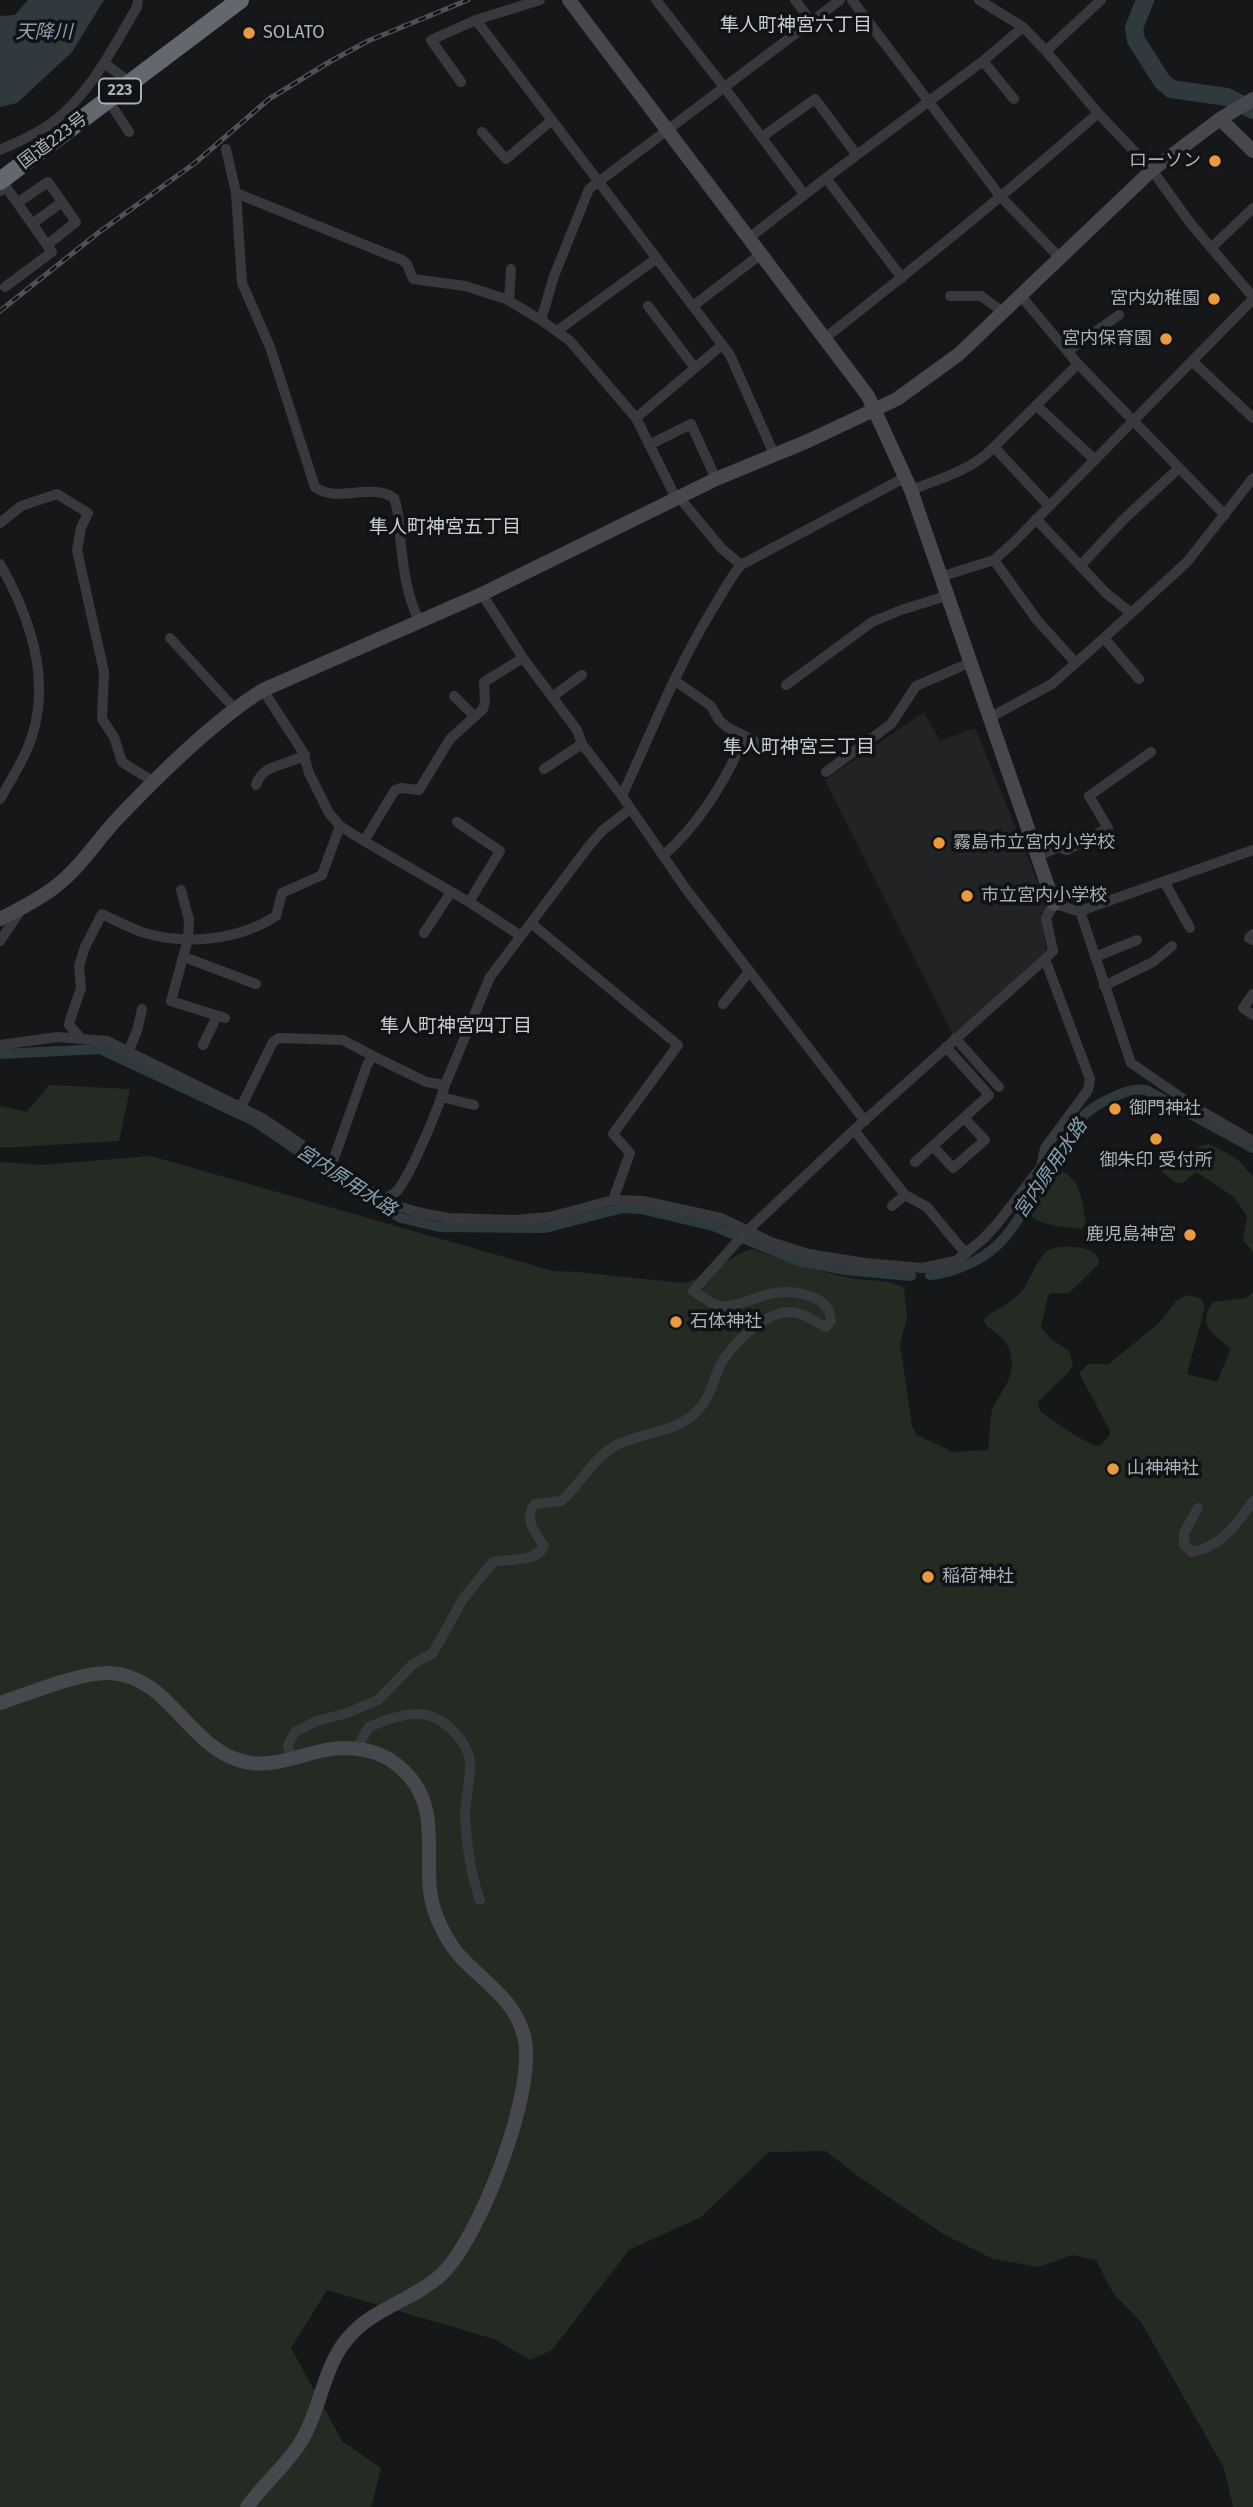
<!DOCTYPE html>
<meta charset="utf-8">
<style>
body{margin:0}
canvas{display:block;background:#161718}
</style>
<canvas width="1253" height="2507"></canvas>
<script>
const ctx = document.querySelector('canvas').getContext('2d');
ctx.lineJoin = 'round';
function paint(path, color) {
  ctx.fillStyle = color;
  ctx.fill(path, 'evenodd');
}
function strokePath(path, color, width, dash) {
  ctx.strokeStyle = color;
  ctx.lineWidth = width;
  ctx.lineCap = dash ? 'butt' : 'round';
  ctx.setLineDash(dash || []);
  ctx.stroke(path);
}
function label(font, color, halo, rows, align = 'center') {
  ctx.font = font + ' "Fira Sans","Noto Sans JP",sans-serif';
  ctx.lineWidth = 7;
  ctx.setLineDash([]);
  ctx.textBaseline = 'middle';
  ctx.strokeStyle = halo;
  ctx.fillStyle = color;
  for (const [text, x, y, turn = 0] of rows) {
    ctx.save();
    ctx.translate(x, y);
    ctx.rotate((+turn || 0) * Math.PI / 180);
    ctx.textAlign = isNaN(turn) ? turn : align;
    if (halo) ctx.strokeText(text, 0, 0);
    ctx.fillText(text, 0, 0);
    ctx.restore();
  }
}
const built = new Path2D(`
 M924,712L940,741L975,728L1048,907L1041,915L1046,951L953,1035L825,780Z`);
const green = new Path2D(`
 M49,1085L130,1089L119,1141L0,1148V1106L27,1112Z
 M1209,1144L1236,1158L1253,1176V1252L1243,1240L1247,1216L1234,1197L1197,1172L1182,1183H1176L1155,1166L1158,1158L1183,1156L1203,1145Z
 M151,1156L553,1271L577,1272L683,1283L693,1280L745,1251L752,1249C785,1261 817,1271 851,1278C870,1282 887,1278 904,1288L907,1318L900,1344L912,1426L917,1435L953,1452L988,1450C990,1438 989,1423 992,1411C996,1399 1006,1388 1010,1376C1017,1352 1005,1337 986,1326L984,1320L987,1316C998,1308 1014,1301 1022,1291C1032,1278 1035,1260 1049,1250C1057,1245 1083,1246 1091,1251C1097,1254 1098,1258 1099,1264L1069,1293H1051L1048,1296L1041,1327L1050,1338L1069,1351L1073,1363L1069,1372L1038,1402L1040,1411L1074,1435L1095,1446L1101,1445L1110,1435V1431L1079,1373L1088,1364H1109L1160,1322L1177,1300L1187,1295L1200,1298L1205,1306L1187,1374L1217,1382L1231,1349C1216,1335 1195,1327 1213,1302L1246,1298L1253,1292V2507H1233L1224,2468L1141,2322L1113,2293L1096,2260L1072,2255L1039,2267L993,2259L943,2234L859,2177L826,2151L769,2152L701,2217L629,2250L552,2350L530,2360L494,2339L327,2290L291,2348L342,2441L381,2468L371,2507H0V1162L42,1165Z
 M1053,1169C1081,1173 1082,1201 1086,1224L1081,1229C1064,1226 1033,1227 1027,1208Z`);
const water = new Path2D(`
 M28,0H104L72,52L17,103L0,107V16L15,15Z`);
const canal = new Path2D(`
 M0,1054L100,1049L254,1121L365,1196L401,1218L439,1227L545,1228L623,1208L641,1209L713,1226L798,1261L846,1270L911,1276
 M930,1275C956,1273 988,1258 1005,1237C1033,1203 1053,1155 1080,1120C1091,1105 1128,1087 1146,1090L1253,1148`);
const river = new Path2D(`
 M1145,0L1134,28L1136,40L1162,81L1171,89L1227,97L1253,110`);
const street = new Path2D(`
 M540,0L476,20L730,355L774,454
 M656,0L724,87L804,194
 M795,0L812,22
 M852,0L1000,196L1060,258
 M979,0L1023,27L1046,51L1098,113L1152,170L1191,224L1253,297
 M1046,51L1101,0
 M983,61L1014,99
 M104,63L131,83
 M461,82L431,40L476,20
 M108,100L129,132
 M482,132L506,159L552,120
 M762,137L815,99L856,154
 M226,149L236,193L242,283L270,347L315,487C337,504 372,482 394,498C399,510 399,523 400,536C403,565 406,596 420,622
 M0,150C18,142 37,134 53,122C91,93 113,47 137,7L138,0
 M826,178L902,278
 M0,191L6,187L52,252L5,287
 M236,193L402,260L407,264L413,279L465,286L506,299L541,320
 M17,203L48,182L76,222L47,245
 M32,224L62,202
 M749,238L826,178L983,61L1023,27
 M1212,247L1253,208
 M950,296H981L1004,313
 M1021,296L1078,364L1225,515
 M509,300L511,269
 M648,306L695,368
 M693,306L761,254
 M557,331L657,258
 M825,338C918,265 1010,191 1098,113
 M1068,351L1119,315
 M1192,361L1253,418
 M1036,405L1095,460
 M636,418L722,345
 M649,445L691,424L716,479
 M911,490C940,479 972,470 994,447
 M1049,506L994,447L1078,364
 M1036,519L1106,593L1131,613
 M0,523L21,506L57,494L88,513L81,528L77,550L104,672L102,719L114,737L122,762L154,782
 M994,560L1037,620L1075,662
 M0,564C29,615 51,677 32,736C25,758 12,778 0,799
 M741,565L721,548L683,502L676,498L636,418L570,341L541,320L554,276L589,189L840,0
 M1080,566L1124,519L1179,468
 M940,577L994,560L1014,542L1253,299
 M482,594L523,658L577,730L582,744L622,796L686,889L865,1121
 M170,638L234,708
 M1104,638L1139,679
 M674,680L711,706L719,720L727,727L764,746
 M786,685L872,622L901,610L946,596
 M263,690L303,752L309,773L329,813L340,826L364,841L395,790L401,788L419,790L450,739L483,709L485,702L484,682L523,658
 M454,696L474,716
 M552,697L582,675
 M989,718L1052,684L1104,638L1187,562L1253,478
 M544,769L582,744
 M826,772L891,724L916,686L969,663
 M256,785C263,763 287,766 305,755
 M622,796C651,733 676,669 712,610C722,594 729,579 741,565L904,478
 M457,822L500,851L469,902
 M364,841L469,902L521,936
 M664,855C700,823 725,782 744,738
 M1037,856L1059,847L1067,850L1108,828L1089,796L1151,752
 M1165,883L1190,928
 M181,890L189,920L188,939L171,1001L225,1018
 M1080,911L1131,1063L1198,1109L1253,1141
 M531,923L678,1045L613,1134L630,1153L613,1200
 M424,933L451,892
 M1253,934L1249,938L1253,940
 M0,941L23,907
 M184,957L256,984
 M1095,957L1137,940
 M1104,986L1153,962L1172,946
 M1253,994L1243,1008L1253,1015
 M723,1004L749,972
 M80,1037L69,1025L70,1020L81,988L79,966L85,947L102,914C115,920 129,928 142,932C185,946 239,940 276,916L282,893L322,875L340,826
 M955,1038L999,1087
 M0,1045L57,1037L107,1041L262,1118L370,1191L398,1206L417,1212L448,1218L515,1220L550,1217L613,1200L643,1201L721,1218L771,1242L808,1254L865,1263L922,1268L956,1261L983,1239L997,1224L1041,1167L1045,1148L1088,1090L1090,1079L1045,959
 M203,1045L217,1016
 M128,1052L137,1031L142,1009
 M442,1097L474,1105
 M241,1107L273,1042L279,1038L343,1040L373,1056
 M854,1130L905,1195L927,1207L966,1254
 M933,1146L953,1168L985,1140L964,1118
 M915,1162L989,1095L946,1047
 M332,1164L367,1065L373,1056L426,1082L445,1085
 M384,1199C390,1196 394,1194 398,1190C412,1171 439,1108 445,1085L490,977L589,846L602,831L630,809
 M892,1206L905,1195
 M1198,1508L1184,1533V1545L1192,1552C1221,1547 1237,1524 1253,1501
 M356,1749L369,1727C402,1714 429,1703 456,1734C463,1741 469,1753 470,1762C471,1780 465,1798 465,1816C467,1845 470,1873 480,1900
 M291,1758L288,1745L295,1732L317,1721L347,1713L378,1700L413,1664L433,1653L463,1599L493,1562C508,1558 536,1563 544,1546C535,1532 523,1519 535,1504L561,1501C580,1485 592,1460 613,1447C637,1433 672,1433 693,1415C713,1396 710,1385 721,1364C732,1343 770,1306 797,1313C807,1315 816,1323 826,1327L831,1321C830,1295 795,1290 775,1293C759,1295 743,1305 727,1306C715,1308 703,1297 693,1291L745,1233L854,1130L1045,959L1053,951L1046,918L1054,904C1064,905 1071,911 1080,911L1253,850`);
const secondary = new Path2D(`
 M569,0L868,396L911,490L1054,904
 M1220,119L1253,151
 M0,919C19,909 39,900 56,886C80,868 97,840 118,818C159,775 213,721 263,690L482,594L716,479L808,441L897,399L959,354L1152,170L1220,119L1253,99
 M0,1703C28,1694 80,1672 109,1673C172,1675 190,1755 251,1763C281,1767 312,1749 342,1748C366,1748 385,1753 403,1770C449,1813 415,1870 438,1920C443,1932 450,1944 458,1954C482,1981 515,1999 524,2036C538,2088 480,2238 441,2275C412,2301 373,2308 348,2338C323,2367 321,2408 302,2440C287,2465 264,2483 247,2507`);
const highway = new Path2D(`
 M0,181L240,0`);
const rail = new Path2D(`
 M0,311L98,233L195,163L269,99L331,61L368,41L468,0`);
const markers = [
 [249,33,7,"#ea993d"],
 [1215,161,7,"#ea993d"],
 [1214,299,7,"#ea993d"],
 [1166,339,7,"#ea993d"],
 [939,843,7,"#ea993d"],
 [967,896,7,"#ea993d"],
 [1115,1109,7,"#ea993d"],
 [1156,1139,7,"#ea993d"],
 [1190,1235,7,"#ea993d"],
 [676,1322,7,"#ea993d"],
 [1113,1469,7,"#ea993d"],
 [928,1577,7,"#ea993d"]
];
const shields = [
 [120,91,42]
];
const shieldNames = [
 ["223",120,91]
];
const poiNames = [
 ["SOLATO",263,33],
 ["ローソン",1201,161,"right"],
 ["宮内幼稚園",1200,299,"right"],
 ["宮内保育園",1152,339,"right"],
 ["霧島市立宮内小学校",953,843],
 ["市立宮内小学校",981,896],
 ["御門神社",1129,1109],
 ["御朱印 受付所",1156,1161,"center"],
 ["鹿児島神宮",1176,1235,"right"],
 ["石体神社",690,1322],
 ["山神神社",1127,1469],
 ["稲荷神社",942,1577]
];
const streetNames = [
 ["国道223号",53,141,-37]
];
const neighbourhoodNames = [
 ["隼人町神宮六丁目",796,26],
 ["隼人町神宮五丁目",445,528],
 ["隼人町神宮三丁目",799,748],
 ["隼人町神宮四丁目",456,1027]
];
const waterNames = [
 ["天降川",44,33],
 ["宮内原用水路",1051,1169,-56],
 ["宮内原用水路",346,1181,33]
];
paint(built, '#222325');
paint(green, '#232b23');
paint(water, '#2f393e');
strokePath(canal, '#2f393e', 10);
strokePath(river, '#2f393e', 18);
strokePath(street, '#38393d', 10);
strokePath(secondary, '#46484d', 14);
strokePath(highway, '#64686e', 18);
strokePath(rail, '#4f5156', 5);
strokePath(rail, '#111213', 2.5, [8]);
for (const [x, y, r, color] of markers) {
  const dot = new Path2D();
  dot.arc(x, y, r, 0, 2 * Math.PI);
  ctx.fillStyle = color;
  ctx.fill(dot);
  strokePath(dot, '#111213', 2.5);
}
for (const [x, y, w] of shields) {
  const box = new Path2D();
  box.roundRect(x - w / 2, y - 12.5, w, 25, 5);
  ctx.fillStyle = '#111213';
  ctx.fill(box);
  strokePath(box, '#a9b0b8', 2);
}
label('bold 16px', '#a9b0b8', null, shieldNames);
label('18px', '#a9b0b8', '#111213', poiNames, 'left');
label('18px', '#a9b0b8', '#111213', streetNames);
label('19px', '#caced4', '#111213', neighbourhoodNames);
label('italic 19px', '#82a1b1', '#111213', waterNames);
</script>
